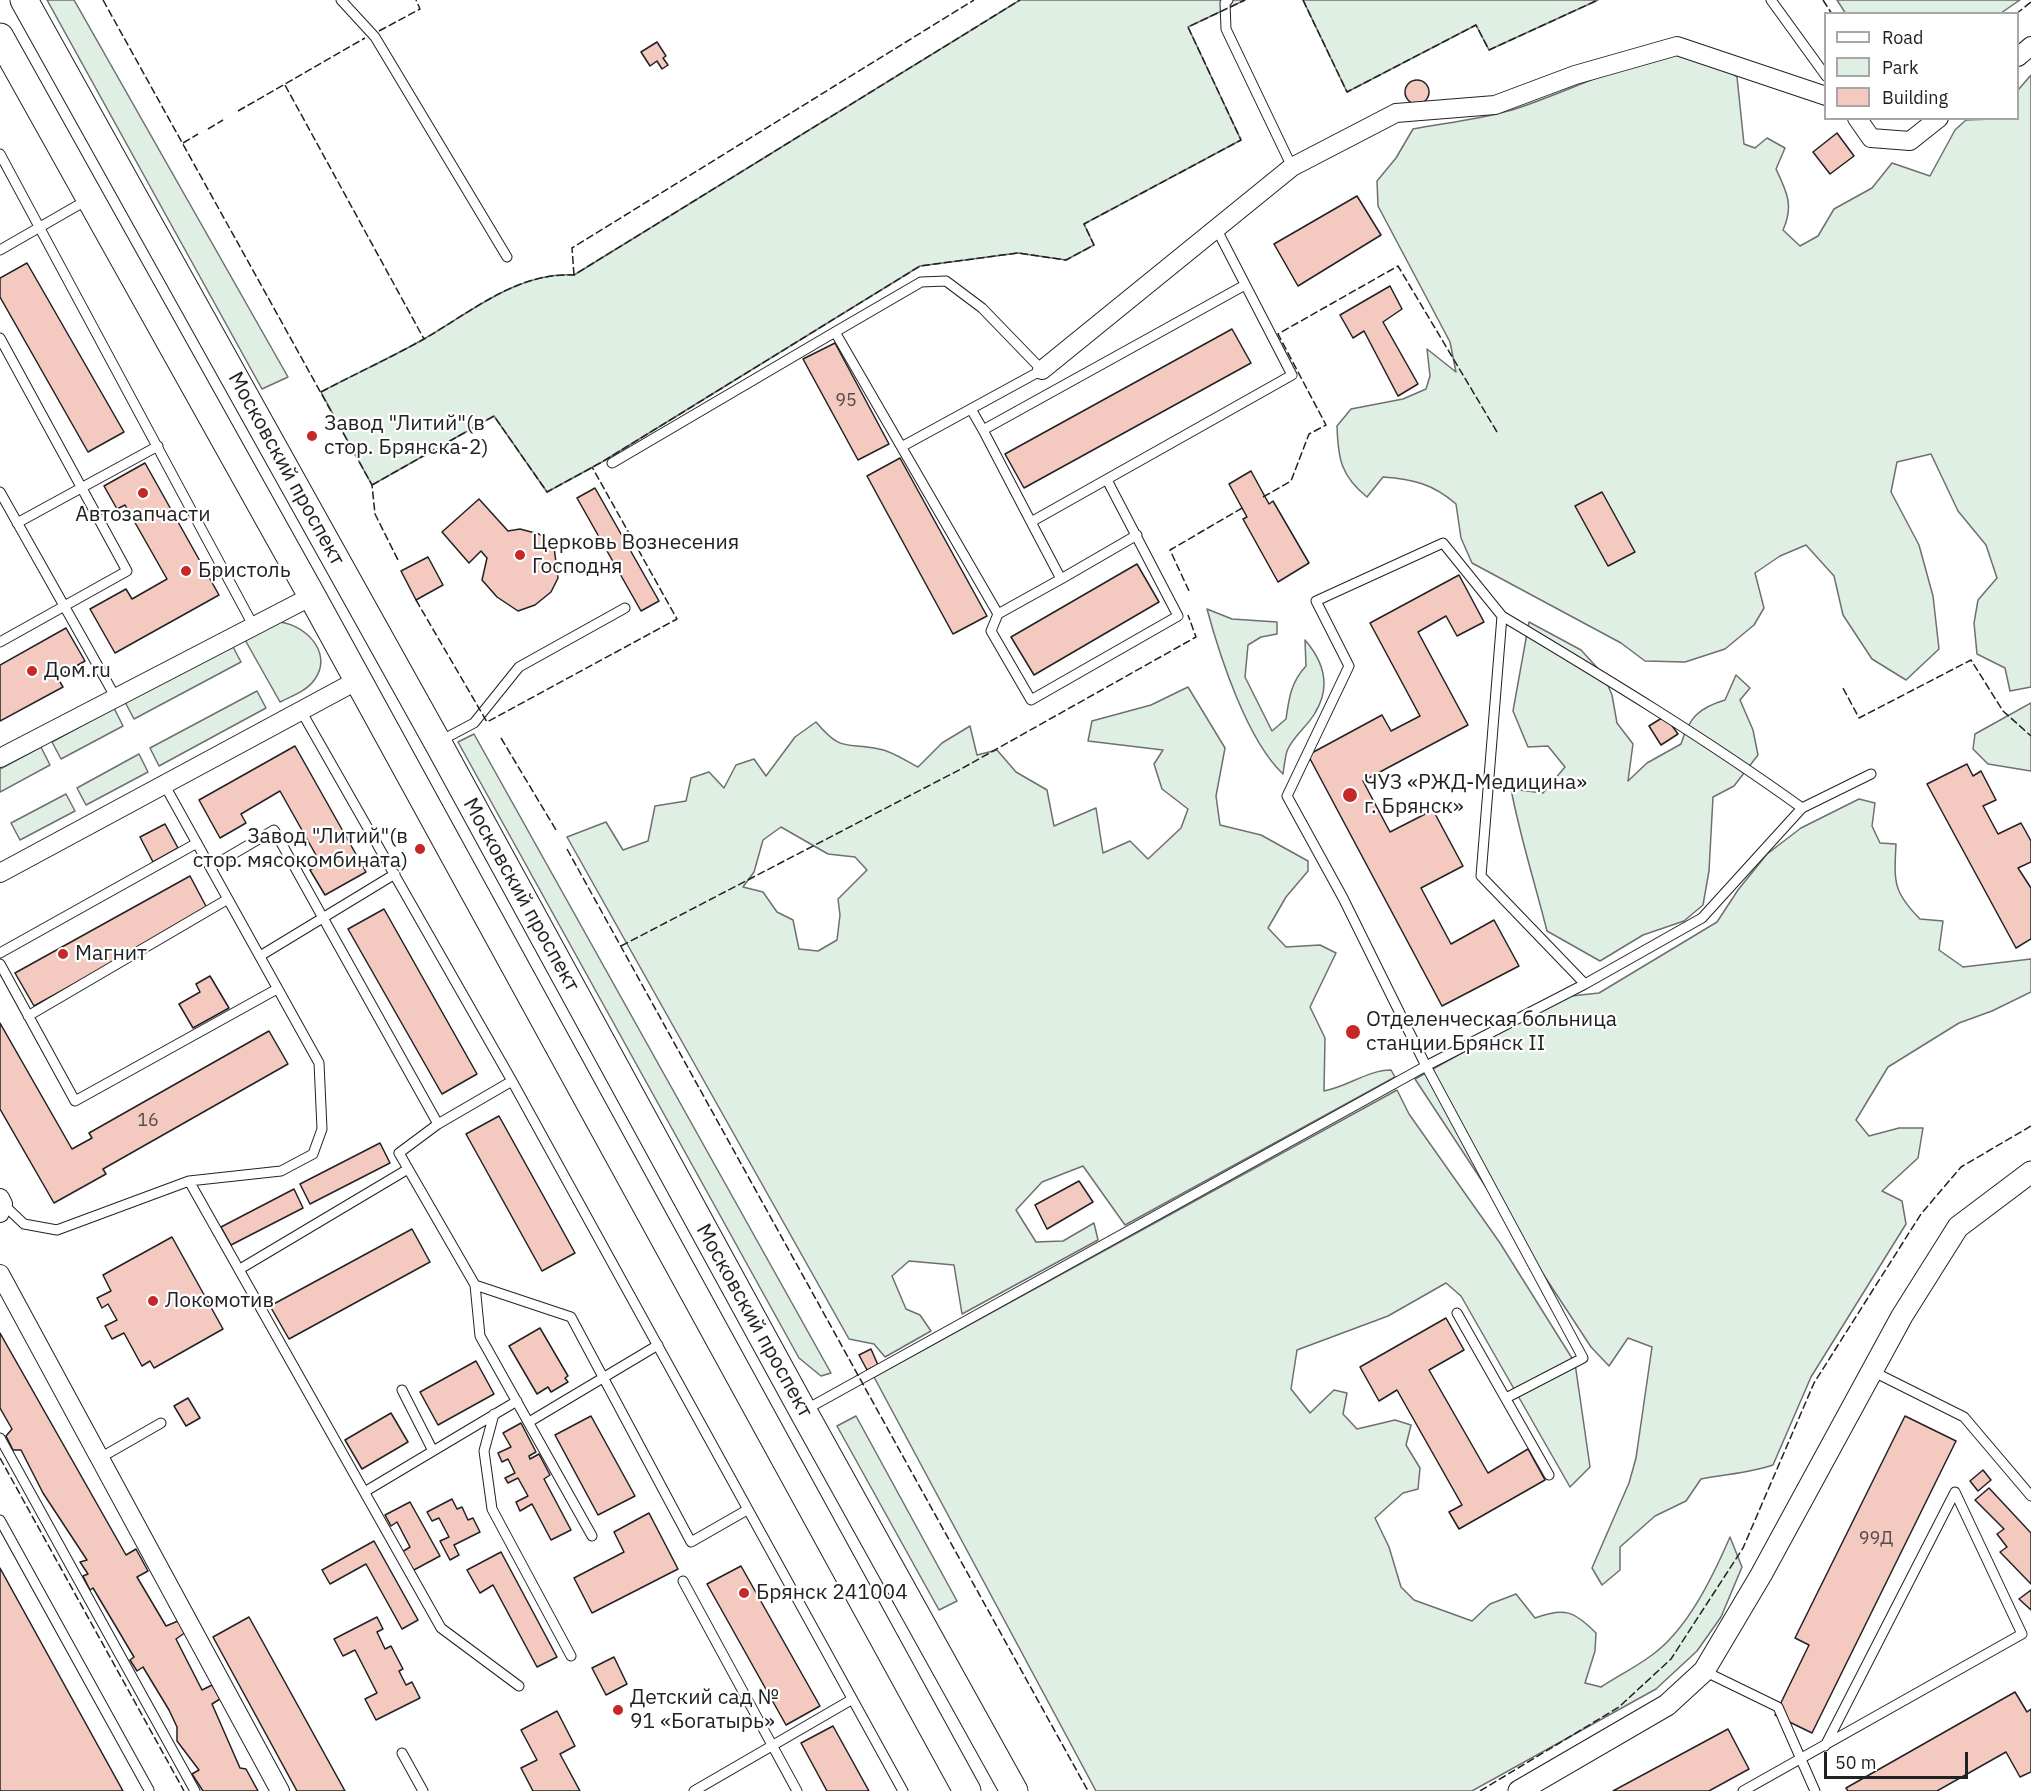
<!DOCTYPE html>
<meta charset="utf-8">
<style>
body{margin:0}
#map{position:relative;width:2031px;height:1791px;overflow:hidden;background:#fff;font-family:"IBM Plex Sans",sans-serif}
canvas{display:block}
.legend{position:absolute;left:1824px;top:12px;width:195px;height:108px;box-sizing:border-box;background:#fff;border:2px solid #a7a7a7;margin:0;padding:8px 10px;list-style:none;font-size:18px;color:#222}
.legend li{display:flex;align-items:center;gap:12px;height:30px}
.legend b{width:30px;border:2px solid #a7a7a7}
.scale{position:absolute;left:1824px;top:1752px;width:144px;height:27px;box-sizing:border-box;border:3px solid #222;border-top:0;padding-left:8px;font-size:18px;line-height:21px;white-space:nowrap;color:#222;-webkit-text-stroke:4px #fff;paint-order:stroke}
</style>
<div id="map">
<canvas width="2031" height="1791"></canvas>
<ul class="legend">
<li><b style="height:8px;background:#fff"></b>Road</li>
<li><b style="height:16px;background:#e0efe3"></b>Park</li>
<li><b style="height:16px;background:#f3c9c0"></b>Building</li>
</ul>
<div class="scale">50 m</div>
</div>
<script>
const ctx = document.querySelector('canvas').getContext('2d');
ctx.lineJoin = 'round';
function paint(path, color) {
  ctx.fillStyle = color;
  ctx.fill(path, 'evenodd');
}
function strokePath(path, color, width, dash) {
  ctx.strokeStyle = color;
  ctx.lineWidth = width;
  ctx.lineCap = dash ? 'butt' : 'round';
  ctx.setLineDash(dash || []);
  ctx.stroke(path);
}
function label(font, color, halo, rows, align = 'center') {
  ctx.font = font + ' "IBM Plex Sans",sans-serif';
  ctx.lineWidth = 4.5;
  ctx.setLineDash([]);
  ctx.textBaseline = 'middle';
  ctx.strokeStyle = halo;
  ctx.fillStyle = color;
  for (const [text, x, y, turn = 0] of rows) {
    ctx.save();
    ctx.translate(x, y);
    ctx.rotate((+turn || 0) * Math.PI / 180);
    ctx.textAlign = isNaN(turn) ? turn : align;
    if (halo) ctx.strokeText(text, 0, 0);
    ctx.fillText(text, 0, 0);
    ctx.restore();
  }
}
const green = new Path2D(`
 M47,0H74L288,377L262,389Z
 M1020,0H1245L1188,27L1241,140L1084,224L1094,245L1066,260L1018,253L920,266L602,462L547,492L494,416L372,485L321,392C355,374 390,358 424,339C471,312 517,272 574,275Z
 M1303,0H1598L1489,50L1476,25L1347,92Z
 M1837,0H2020L2001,13L1846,14Z
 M1686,54L1718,64L1737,77L1744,144L1755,148L1767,138L1785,148L1776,169C1787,192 1794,206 1783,230L1800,246L1818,236L1834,209L1872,188L1892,163L1930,176L1955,130L1966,120L2018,118V90L2031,75V687L2010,691L2005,668L1977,654L1974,623L1978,600L1997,578L1986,545L1958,511L1931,454L1897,462L1891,492L1919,545L1933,596L1939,649L1906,680L1872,659L1843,615L1834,576L1806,545L1780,556L1755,573L1764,608L1754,625L1725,649L1685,662L1645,661L1621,643L1472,563L1461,538L1456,504C1433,484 1413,479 1383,477L1367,497C1341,476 1338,459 1337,426L1351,409L1403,399L1426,389L1430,376L1427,349L1456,372L1450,342L1378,206L1377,181L1396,158L1413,129C1446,123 1481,119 1512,110C1570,92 1624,60 1686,54Z
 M1207,609L1232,619L1277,622V634L1261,637L1248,645L1245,677L1272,731L1286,719C1289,698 1291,682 1306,666L1305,640C1324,662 1331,687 1315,713C1307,727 1293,736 1287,751C1285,758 1284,767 1283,774C1247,740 1220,657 1207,609Z
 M276,622C303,622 334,652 315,679C307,691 292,696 280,702L244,638Z
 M1529,622L1581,650L1603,674L1612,695L1617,723L1633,744L1628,781L1647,763L1681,744C1689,718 1698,708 1725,700L1736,675L1750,688L1740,700L1753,730L1758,755L1734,786L1713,797L1709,871L1703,905L1684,921L1643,935L1600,961L1547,931C1535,883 1520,837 1511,789L1543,793L1565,767L1548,746L1528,747L1513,711Z
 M232,645L241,662L134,719L125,702Z
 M1188,687L1225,748L1216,796L1220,825L1261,835L1308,861V871L1286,897L1268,928L1286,947L1320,945L1336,953L1310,1007L1325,1038L1324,1091C1347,1087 1368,1070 1391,1070L1395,1077L1125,1225L1083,1166L1042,1182L1016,1210L1036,1242L1063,1241L1094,1223L1098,1240L962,1314L954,1265L909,1261L892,1276L906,1309L920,1315L931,1331L885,1357L874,1344L849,1339L567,837L606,822L623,850L648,841L655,806L686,801L691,778L709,772L724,788L736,765L754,759L766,776L795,737L816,722C842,753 845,742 879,749C892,751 906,761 918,767L942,743L970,726L977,755L997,750L1016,772L1047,790L1054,826L1096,808L1103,853L1130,841L1148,859L1181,828L1188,809L1162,789L1154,764L1163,750L1088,741L1092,721L1151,705ZM781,827L828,854L855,857L867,870L838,899L840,915L837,940L818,951L799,949L793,920L777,912L763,892L743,887L754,872L763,840Z
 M257,691L266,708L159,766L150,748Z
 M2031,703V771L1988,764L1973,749L1975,734Z
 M114,708L123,726L61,759L52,742Z
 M474,734L831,1373L821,1376L799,1358L458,742Z
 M41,747L50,765L0,792V769Z
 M139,754L148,772L86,805L77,788Z
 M66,794L75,811L20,840L11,823Z
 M1859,799L1875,803L1872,826L1880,843L1896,844C1894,882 1893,892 1920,919L1943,921L1939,950L1963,967L2031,959V992L1992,1011L1959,1023L1888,1067L1856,1120L1869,1136L1899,1128H1923L1918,1158L1882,1191L1902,1201L1906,1224L1811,1377L1773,1465C1750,1473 1726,1474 1701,1479L1686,1501L1655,1516L1620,1547V1570L1602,1585L1592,1568L1629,1483L1636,1458L1652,1347L1628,1338L1609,1366L1591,1347L1415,1079L1562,997L1599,993L1717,922L1738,890L1767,854L1801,828Z
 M1397,1090L1409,1114L1500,1243L1575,1363L1590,1467L1570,1487L1461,1296L1446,1283L1388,1316L1297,1350L1291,1389L1310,1413L1334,1390L1347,1393L1343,1414L1357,1429L1395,1420L1411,1425L1406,1445L1420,1468L1418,1489L1403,1493L1375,1518L1389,1547L1401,1587L1414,1600L1472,1621L1490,1604L1516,1594L1535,1618C1565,1607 1574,1611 1596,1633L1595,1651L1585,1683L1601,1687C1618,1676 1636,1667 1652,1655C1688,1629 1713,1576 1730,1537L1742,1567L1721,1617L1697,1651L1656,1689L1472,1791H1096L874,1377Z
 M856,1416L957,1601L939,1610L837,1426Z`);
const building = new Path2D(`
 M657,42L666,56L663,58L668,65L662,69L657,61L650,66L641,52Z
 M1405 92a12 12 0 1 1 24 0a12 12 0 1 1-24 0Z
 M1837,133L1854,156L1830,174L1813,152Z
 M1357,196L1381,235L1298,286L1274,244Z
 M27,263L124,432L88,452L0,297V278Z
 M1390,286L1402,309L1383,322L1418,384L1398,396L1364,331L1353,338L1340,315Z
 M1232,329L1251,363L1024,488L1005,454Z
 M835,343L889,444L858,460L803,359Z
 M900,458L987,616L953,634L867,476Z
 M145,463L219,595L115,653L90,609L126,589L132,599L167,579L125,505L117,509L104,486Z
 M1251,471L1269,504L1273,501L1309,563L1278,582L1243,519L1247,517L1229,484Z
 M595,488L659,601L641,611L577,498Z
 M1602,492L1635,552L1608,566L1575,506Z
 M479,499L508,531L520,529L539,534L554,547L558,578L551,592L535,605L518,611L497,597L482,580L487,558L481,551L469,563L442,532Z
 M428,557L443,585L416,600L401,571Z
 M1137,564L1159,602L1034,675L1011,637Z
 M1459,575L1484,622L1457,636L1446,616L1418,632L1468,725L1363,781L1390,832L1433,810L1463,866L1421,888L1451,944L1494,920L1519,966L1442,1006L1308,755L1382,715L1391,731L1420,716L1370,623Z
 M66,628L85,661L57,677L63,687L0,721V665Z
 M1665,716L1678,734L1661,745L1649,726Z
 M295,746L366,872L325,895L310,870L321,864L280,791L241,814L246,823L220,838L199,800Z
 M1967,764L1973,776L1981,771L1996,800L1983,806L1998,834L2021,823L2031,841V862L2018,868L2031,888V939L2016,948L1927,784Z
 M165,824L178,848L153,862L140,837Z
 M190,876L208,910L34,1006L15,973Z
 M384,909L477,1074L442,1094L348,929Z
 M210,976L229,1008L193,1028L179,1004L200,992L196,984Z
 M0,1023L72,1149L92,1138L89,1133L269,1031L288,1064L103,1169L106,1174L54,1203L0,1109Z
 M499,1116L575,1253L542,1271L466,1134Z
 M380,1143L390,1163L310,1204L300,1184Z
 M1079,1181L1093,1202L1047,1229L1035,1205Z
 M294,1189L303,1208L231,1245L221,1227Z
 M412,1229L430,1262L289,1339L270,1306Z
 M172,1237L223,1329L154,1368L150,1361L142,1366L124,1333L112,1339L105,1326L117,1320L108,1304L102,1308L97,1298L111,1291L103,1275Z
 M1446,1318L1464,1350L1429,1370L1488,1473L1528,1449L1545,1480L1459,1529L1449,1512L1462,1505L1397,1390L1379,1401L1360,1367Z
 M540,1328L568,1376L565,1378L568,1382L551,1392L548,1387L537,1394L509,1346Z
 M0,1333L126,1555L136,1549L148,1571L137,1577L166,1626L178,1621L186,1632L176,1639L202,1690L212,1685L220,1699L212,1704L240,1768L246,1769L258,1791H203L192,1774L199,1770L177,1741V1727L169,1710L143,1667L137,1671L130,1660L134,1657L93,1588L90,1590L83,1576L88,1574L80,1562L87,1560L43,1493L21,1450H13L6,1436L12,1429L0,1408Z
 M871,1349L878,1365L867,1370L859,1355Z
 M476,1361L494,1394L438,1425L420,1392Z
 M188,1398L200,1418L186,1426L174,1406Z
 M391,1413L408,1442L362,1469L345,1440Z
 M591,1416L635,1496L598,1515L555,1435Z
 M1905,1416L1956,1441L1812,1733L1775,1715L1809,1645L1795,1638Z
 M521,1423L536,1452L529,1456L530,1459L539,1454L550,1475L544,1479L571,1530L551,1540L532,1504L520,1511L516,1502L528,1496L518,1478L508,1483L505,1478L515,1473L508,1459L502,1462L498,1453L511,1447L503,1433Z
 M1983,1470L1991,1480L1978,1491L1970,1481Z
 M1989,1488L2031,1533V1584L2000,1552L2007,1547L1997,1534L2004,1529L1975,1500Z
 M452,1499L457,1509L462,1507L468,1520L473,1518L480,1532L454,1545L459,1555L450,1560L440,1541L449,1537L439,1518L432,1521L427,1512Z
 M410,1502L440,1556L412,1571L402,1552L410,1547L397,1522L391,1526L385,1515Z
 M649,1513L678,1569L592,1613L574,1578L624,1552L614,1532Z
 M374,1541L418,1620L402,1629L366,1564L330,1584L322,1570Z
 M501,1552L557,1657L537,1667L493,1585L480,1593L467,1570Z
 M741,1566L820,1706L786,1725L707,1584Z
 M0,1568L123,1791H0Z
 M2031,1590V1610L2019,1599Z
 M249,1617L345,1791H297L213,1637Z
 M377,1617L383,1629L377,1632L385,1649L391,1646L403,1669L399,1671L406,1685L412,1682L420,1698L376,1720L365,1699L377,1693L355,1650L343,1656L334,1639Z
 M614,1657L627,1684L606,1695L592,1668Z
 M2015,1692L2027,1712L2031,1709V1772L2020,1777L2006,1752L1937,1791H1848L1846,1788Z
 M557,1711L575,1746L560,1754L580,1791H533L521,1768L537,1760L521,1730Z
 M833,1726L869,1791H827L801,1743Z
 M1728,1729L1749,1769L1709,1791H1613Z`);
const service = new Path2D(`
 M341,0L375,37L507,257
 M1228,0L1225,3L1226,29L1292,167
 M1771,0L1826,76
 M0,154L253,625
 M0,250L87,200
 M0,338L127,571L0,642
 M971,409L983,430L1245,285
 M983,430L1031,522L1292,375L1216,228
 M903,446L1042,370L982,308L946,281L921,282L835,332L998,614L991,631L1031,700L1178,616L1107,480
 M612,463L835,332
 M0,492L116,698
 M1031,522L1061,579L1137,535
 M17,523L158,446
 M998,614L1061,579
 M1502,616C1604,677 1705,738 1802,808
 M300,709L512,1081L903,1791
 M440,741L474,723L519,667L625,608
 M164,784L319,1063L322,1129L313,1154L281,1171L189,1181
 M211,867L274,830L438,1124
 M0,953L197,843
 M260,956L395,874
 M0,964L75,1101L277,989
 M28,1016L228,899
 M512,1081L438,1124L399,1153L475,1285L571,1317L691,1542L747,1510
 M3,1204L24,1224L57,1230L189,1181L441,1628L519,1686
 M240,1269L408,1169
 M475,1285L480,1336L592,1536
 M1457,1313L1549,1475
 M1872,1371L1964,1417L2031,1496
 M402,1390L433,1451
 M1506,1398L1583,1358L1426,1066L1343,898L1287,796L1349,666L1316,601L1443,543L1502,616L1481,876L1585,984
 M805,1410L1426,1066L1585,984L1702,918L1802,808L1871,774
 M494,1414L484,1451L492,1509L571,1656
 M529,1422L658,1345
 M0,1438L195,1791
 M100,1458L161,1423
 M366,1491L517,1401
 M0,1520L149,1790
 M683,1581L797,1791
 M1704,1671L1778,1707L1815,1791
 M402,1753L423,1791
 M694,1791L851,1700
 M1743,1791L2022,1634L1955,1492L1825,1746`);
const minor = new Path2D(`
 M2018,57L2031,46
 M1857,118L1871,138L1910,141L1939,118
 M1042,370L1292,167L1396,113L1495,105L1575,75L1677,46L1826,96
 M0,758L312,596
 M0,873L358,680
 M0,1198L3,1204L0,1213
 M0,1274L280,1791`);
const tertiary = new Path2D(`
 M1519,1791L1667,1705L1704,1671L1761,1575L1902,1316L1958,1227L2031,1172`);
const primary = new Path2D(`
 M24,0L438,743L803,1411L1014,1791
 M0,37L312,596L967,1791`);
const fence = new Path2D(`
 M103,0L372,485L375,514L398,560
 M1303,0L1347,92L1476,25L1489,50L1598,0
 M1823,0L1832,14
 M2016,14L2031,2
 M379,31L420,9L416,0
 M285,85L424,339
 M238,111L365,38
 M208,129L223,120
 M183,143L198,134
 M574,275L572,248L974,0
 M321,392C355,374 390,358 424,339C471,312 517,272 574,275L1020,0
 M372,485L494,416L547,492L602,462L920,266L1018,253L1066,260L1094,245L1084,224L1241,140L1188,27L1245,0
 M1263,497L1291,481L1309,434L1326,425L1278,334L1398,266L1497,432
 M1189,591L1170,550L1244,507
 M416,600L487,722L677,619L592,467
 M1843,688L1859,718L1971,660L2003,711L2031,736
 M501,738L556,830
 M567,849L1088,1791
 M621,946L961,769L1196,637L1188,615
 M0,1458L184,1791
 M1480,1791L1619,1707L1671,1659L1743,1548L1814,1383L1921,1214L1961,1167L2031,1126`);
const markers = [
 [312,436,6,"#c62828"],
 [143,493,6,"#c62828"],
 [520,555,6,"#c62828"],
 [186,571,6,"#c62828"],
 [32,671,6,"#c62828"],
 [1350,795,8,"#c62828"],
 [420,849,6,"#c62828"],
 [63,954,6,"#c62828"],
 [1353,1032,8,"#c62828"],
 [153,1301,6,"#c62828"],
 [744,1593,6,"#c62828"],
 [618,1710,6,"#c62828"]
];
const numberNames = [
 ["95",846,401],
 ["16",148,1121],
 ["99Д",1876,1539]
];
const poiNames = [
 ["Завод \"Литий\"(в",324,424],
 ["стор. Брянска-2)",324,448],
 ["Автозапчасти",143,515,"center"],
 ["Церковь Вознесения",532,543],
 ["Господня",532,567],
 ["Бристоль",198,571],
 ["Дом.ru",44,671],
 ["ЧУЗ «РЖД-Медицина»",1364,783],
 ["г. Брянск»",1364,807],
 ["Завод \"Литий\"(в",408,837,"right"],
 ["стор. мясокомбината)",408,861,"right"],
 ["Магнит",75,954],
 ["Отделенческая больница",1366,1020],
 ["станции Брянск II",1366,1044],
 ["Локомотив",165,1301],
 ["Брянск 241004",756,1593],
 ["Детский сад №",630,1698],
 ["91 «Богатырь»",630,1722]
];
const streetNames = [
 ["Московский проспект",286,469,61],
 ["Московский проспект",521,895,61],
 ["Московский проспект",754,1321,61]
];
paint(green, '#e0efe3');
strokePath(green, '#6f6f6f', 1.5);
paint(building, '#f3c9c0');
strokePath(building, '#222', 1.5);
strokePath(service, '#222', 11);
strokePath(minor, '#222', 20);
strokePath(tertiary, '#222', 23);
strokePath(primary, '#222', 29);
strokePath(service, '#fff', 9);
strokePath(minor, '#fff', 18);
strokePath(tertiary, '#fff', 21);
strokePath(primary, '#fff', 27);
strokePath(fence, '#222', 1.5, [8, 3]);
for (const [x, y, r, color] of markers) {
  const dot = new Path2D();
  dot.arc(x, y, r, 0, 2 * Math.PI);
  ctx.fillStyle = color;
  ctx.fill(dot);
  strokePath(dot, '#fff', 2);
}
label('18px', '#564c4a', null, numberNames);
label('21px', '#222', '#fff', poiNames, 'left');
label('21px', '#222', '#fff', streetNames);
</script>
